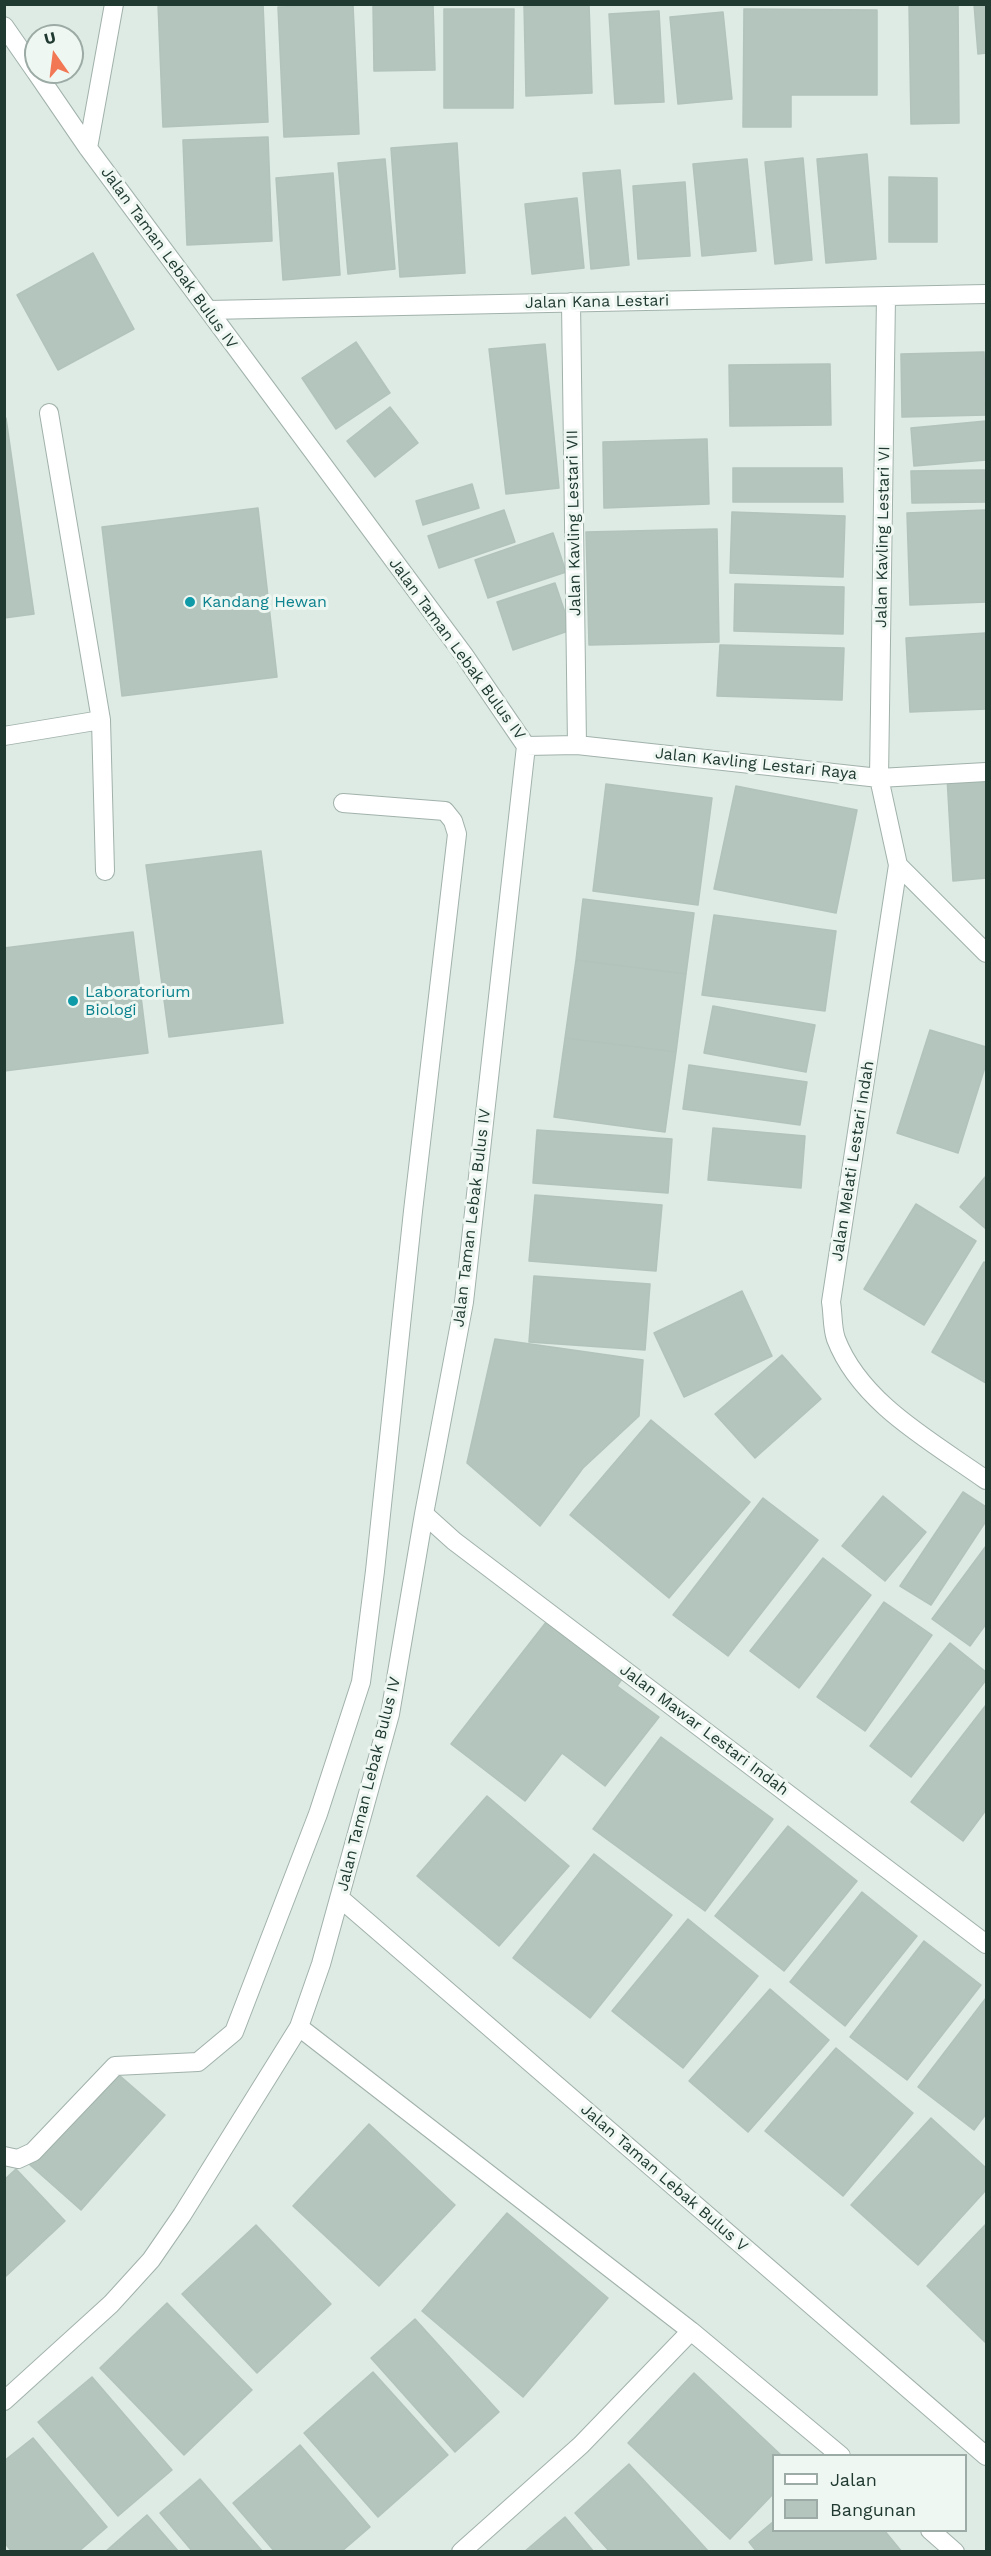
<!DOCTYPE html>
<style>
body{margin:0}
#map{position:relative;width:991px;height:2556px;overflow:hidden;background:#deeae4;font-family:"Work Sans",sans-serif}
canvas{display:block}
.frame{position:absolute;inset:0;border:6px solid #203a32;pointer-events:none}
.legend{position:absolute;left:772px;top:2454px;width:195px;height:78px;box-sizing:border-box;background:#eff7f2;border:2px solid #9caba5;margin:0;padding:8px 10px;list-style:none;font-size:18px;color:#203a32}
.legend li{display:flex;align-items:center;gap:12px;height:30px}
.legend b{width:30px;border:2px solid #9caba5}
.north{position:absolute;left:24px;top:24px;width:60px;height:60px;box-sizing:border-box;background:#eff7f2;border:2px solid #9caba5;border-radius:50%;rotate:346deg;font-size:16px;font-weight:700;line-height:24px;text-align:center;color:#203a32}
.north::after{content:'';display:block;margin:auto;width:21px;height:27px;background:#f27754;clip-path:polygon(50% 0,100% 100%,50% 72%,0 100%)}
</style>
<div id="map">
<canvas width="991" height="2556"></canvas>
<div class="frame"></div>
<ul class="legend">
<li><b style="height:8px;background:#fff"></b>Jalan</li>
<li><b style="height:16px;background:#b4c5bd"></b>Bangunan</li>
</ul>
<div class="north">U</div>
</div>
<script>
const ctx = document.querySelector('canvas').getContext('2d');
ctx.lineJoin = 'round';
function paint(path, color) {
  ctx.fillStyle = color;
  ctx.fill(path, 'evenodd');
}
function strokePath(path, color, width, dash) {
  ctx.strokeStyle = color;
  ctx.lineWidth = width;
  ctx.lineCap = dash ? 'butt' : 'round';
  ctx.setLineDash(dash || []);
  ctx.stroke(path);
}
function label(font, color, halo, rows, align = 'center') {
  ctx.font = font + ' "Work Sans",sans-serif';
  ctx.lineWidth = 6;
  ctx.setLineDash([]);
  ctx.textBaseline = 'middle';
  ctx.strokeStyle = halo;
  ctx.fillStyle = color;
  for (const [text, x, y, turn = 0] of rows) {
    ctx.save();
    ctx.translate(x, y);
    ctx.rotate((+turn || 0) * Math.PI / 180);
    ctx.textAlign = isNaN(turn) ? turn : align;
    if (halo) ctx.strokeText(text, 0, 0);
    ctx.fillText(text, 0, 0);
    ctx.restore();
  }
}
const building = new Path2D(`
 M158,4H263L268,122L163,127Z
 M373,4H433L435,70L374,71Z
 M524,4H589L592,93L526,96Z
 M909,4H958L959,123L911,124Z
 M974,4H986V53L978,54Z
 M353,5L359,134L284,137L278,7Z
 M444,9H514L513,108H444Z
 M744,9L877,10V95H791V127H743Z
 M659,11L664,102L615,104L609,14Z
 M723,12L732,99L678,104L670,17Z
 M268,137L272,241L187,245L183,140Z
 M457,143L465,273L400,277L391,148Z
 M867,154L876,259L826,263L817,159Z
 M803,158L812,260L775,264L765,162Z
 M385,159L395,269L348,274L338,163Z
 M747,159L756,251L702,256L693,164Z
 M620,170L629,265L591,269L583,173Z
 M333,173L340,275L283,280L276,178Z
 M889,177L937,178V242H889Z
 M685,182L690,256L638,259L633,186Z
 M577,198L584,268L532,274L525,204Z
 M93,253L134,329L58,370L17,295Z
 M356,342L390,393L336,429L302,378Z
 M545,344L559,488L506,494L489,349Z
 M984,352L986,415L902,417L901,354Z
 M830,364L831,425L730,426L729,365Z
 M390,407L418,443L375,477L347,441Z
 M4,418H6L34,614L4,618Z
 M986,421V460L914,466L911,428Z
 M707,439L709,504L604,508L603,442Z
 M733,468H842L843,502H733Z
 M985,470L986,502L912,503L911,471Z
 M472,484L479,508L423,525L416,501Z
 M258,508L277,677L122,696L102,527Z
 M504,510L515,542L439,568L428,536Z
 M986,510V602L910,605L907,513Z
 M732,512L845,516L843,577L730,573Z
 M717,529L719,642L589,645L586,532Z
 M553,533L566,572L488,598L475,560Z
 M555,583L571,630L513,650L497,602Z
 M735,584L844,587L843,634L734,631Z
 M986,633V709L910,712L906,638Z
 M720,645L844,648L842,700L717,696Z
 M986,775V878L953,881L947,777Z
 M606,784L712,798L698,905L593,891Z
 M736,786L857,810L836,913L714,889Z
 M261,851L283,1023L169,1037L146,865Z
 M583,899L694,913L686,974L576,960Z
 M714,915L836,931L825,1011L702,995Z
 M133,932L148,1053L4,1071V948Z
 M576,960L686,974L676,1052L565,1038Z
 M713,1006L815,1025L806,1072L704,1053Z
 M930,1030L986,1047V1064L958,1153L897,1133Z
 M565,1038L676,1052L665,1132L554,1117Z
 M689,1065L807,1082L800,1125L683,1109Z
 M713,1128L805,1136L801,1188L708,1180Z
 M537,1130L672,1139L668,1193L533,1183Z
 M986,1176V1229L960,1207Z
 M535,1195L662,1205L656,1271L529,1261Z
 M916,1204L976,1241L924,1325L864,1289Z
 M984,1262L986,1263V1383L932,1352Z
 M534,1276L650,1284L645,1350L529,1342Z
 M742,1291L772,1356L684,1397L654,1333Z
 M495,1339L643,1360L639,1416L583,1468L540,1526L467,1463Z
 M782,1355L821,1399L755,1458L715,1414Z
 M651,1420L750,1502L669,1598L570,1515Z
 M963,1492L986,1507V1521L931,1605L900,1586Z
 M883,1496L926,1532L885,1581L842,1546Z
 M763,1498L818,1540L728,1656L673,1615Z
 M986,1546V1624L970,1646L932,1619Z
 M823,1558L871,1595L799,1688L750,1651Z
 M884,1602L932,1635L865,1731L817,1697Z
 M547,1621L622,1679L617,1686L659,1717L605,1786L562,1753L525,1801L451,1744Z
 M950,1643L986,1672V1680L911,1777L870,1746Z
 M986,1705V1810L963,1841L911,1802Z
 M661,1737L773,1819L705,1911L593,1829Z
 M487,1796L569,1866L499,1946L417,1876Z
 M788,1826L857,1881L784,1971L715,1916Z
 M594,1854L672,1915L590,2018L513,1958Z
 M862,1892L917,1936L845,2026L790,1982Z
 M688,1919L758,1976L683,2068L612,2011Z
 M924,1941L981,1985L907,2080L850,2037Z
 M770,1989L829,2040L748,2132L689,2081Z
 M986,1998V2114L974,2130L918,2087Z
 M836,2048L913,2113L843,2196L765,2131Z
 M112,2069L165,2115L81,2210L29,2164Z
 M931,2118L986,2168V2190L918,2265L851,2205Z
 M369,2124L455,2205L379,2286L293,2206Z
 M16,2169L65,2221L4,2278V2180Z
 M507,2213L608,2298L523,2397L422,2311Z
 M986,2224V2343L927,2286Z
 M256,2225L331,2304L257,2373L182,2294Z
 M167,2303L252,2390L184,2455L100,2368Z
 M415,2319L499,2412L455,2452L371,2358Z
 M373,2372L448,2455L378,2517L304,2433Z
 M694,2373L782,2456H774V2493L730,2539L628,2443Z
 M92,2377L172,2470L118,2516L38,2422Z
 M33,2438L107,2527L78,2552H12L4,2542V2461Z
 M300,2445L370,2527L341,2552H275L233,2503Z
 M629,2464L709,2552H610L575,2513Z
 M200,2479L263,2552H193L160,2513Z
 M147,2515L179,2552H105Z
 M565,2517L594,2552H524Z
 M774,2521V2530H884L902,2552H757L749,2542Z`);
const service = new Path2D(`
 M49,413L101,720
 M4,736L101,720L105,871
 M4,2156L18,2159L33,2152L115,2066L198,2062L234,2032L318,1814L361,1682L375,1571L413,1211L457,834L453,821L445,811L343,803`);
const minor = new Path2D(`
 M4,26L36,72
 M88,148L114,4
 M886,296L879,778L898,865L831,1302C833,1313 832,1328 836,1339C861,1404 933,1442 986,1480
 M571,302L577,745
 M208,310L986,294
 M526,746L577,745L879,778L986,772
 M898,865L986,953
 M424,1514L454,1541L986,1944
 M341,1899L986,2456
 M299,2027L691,2331L841,2456
 M4,2401L111,2304L151,2260L182,2215L299,2027L321,1964L390,1714L424,1514L464,1302L526,746L464,655L88,148L36,72
 M930,2530L955,2552
 M461,2552L581,2445L691,2331`);
const markers = [
 [190,602,6,"#0f9aa8"],
 [73,1001,6,"#0f9aa8"]
];
const streetNames = [
 ["Jalan Taman Lebak Bulus IV",169,258,54],
 ["Jalan Kana Lestari",597,302,-1],
 ["Jalan Kavling Lestari VII",574,523,-91],
 ["Jalan Kavling Lestari VI",883,537,-89],
 ["Jalan Taman Lebak Bulus IV",457,649,54],
 ["Jalan Kavling Lestari Raya",756,764,6],
 ["Jalan Melati Lestari Indah",853,1161,-81],
 ["Jalan Taman Lebak Bulus IV",472,1218,-83],
 ["Jalan Mawar Lestari Indah",704,1730,37],
 ["Jalan Taman Lebak Bulus IV",369,1784,-76],
 ["Jalan Taman Lebak Bulus V",664,2178,41]
];
const cultureNames = [
 ["Kandang Hewan",202,602],
 ["Laboratorium",85,992],
 ["Biologi",85,1010]
];
paint(building, '#b4c5bd');
strokePath(building, '#b1c3bb', 1.5);
strokePath(service, '#a1b2ab', 20);
strokePath(minor, '#a1b2ab', 20);
strokePath(service, '#fff', 18);
strokePath(minor, '#fff', 18);
for (const [x, y, r, color] of markers) {
  const dot = new Path2D();
  dot.arc(x, y, r, 0, 2 * Math.PI);
  ctx.fillStyle = color;
  ctx.fill(dot);
  strokePath(dot, '#eff7f2', 2);
}
label('16px', '#203a32', '#eff7f2', streetNames);
label('16px', '#0d838f', '#eff7f2', cultureNames, 'left');
</script>
